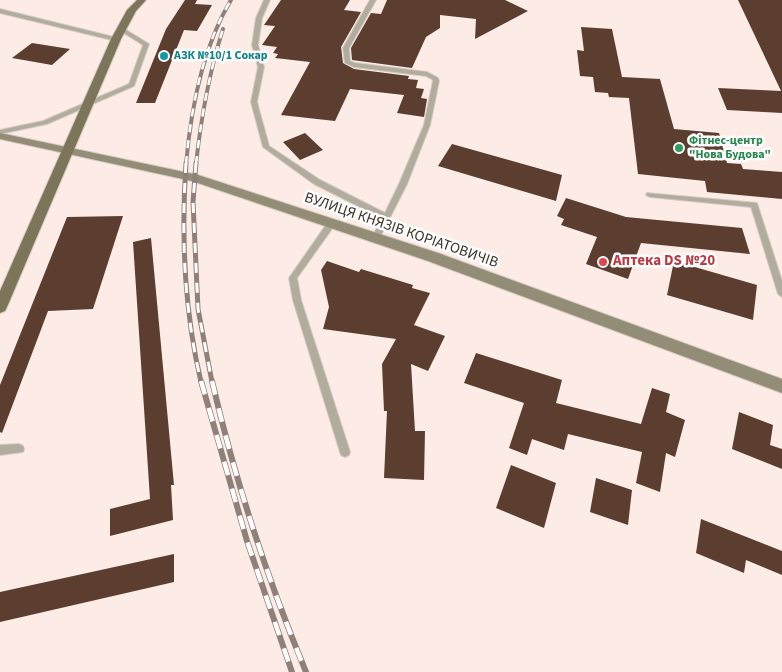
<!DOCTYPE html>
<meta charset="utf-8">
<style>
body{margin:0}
canvas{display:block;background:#fcece5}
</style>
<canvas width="782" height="672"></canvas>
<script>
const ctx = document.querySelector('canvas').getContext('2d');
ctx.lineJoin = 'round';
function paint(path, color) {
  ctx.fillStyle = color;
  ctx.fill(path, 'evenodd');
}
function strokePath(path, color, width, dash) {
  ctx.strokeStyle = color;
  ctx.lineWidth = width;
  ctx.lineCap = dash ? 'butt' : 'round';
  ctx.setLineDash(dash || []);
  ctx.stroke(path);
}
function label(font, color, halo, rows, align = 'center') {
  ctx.font = font + ' "Source Sans 3",sans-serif';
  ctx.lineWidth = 5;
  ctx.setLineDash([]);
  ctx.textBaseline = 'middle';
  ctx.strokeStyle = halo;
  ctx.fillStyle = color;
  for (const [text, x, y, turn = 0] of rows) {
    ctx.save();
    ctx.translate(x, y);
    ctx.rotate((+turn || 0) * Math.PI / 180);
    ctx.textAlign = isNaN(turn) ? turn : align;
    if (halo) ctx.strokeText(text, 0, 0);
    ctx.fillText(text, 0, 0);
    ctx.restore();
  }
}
const building = new Path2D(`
 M185,0H197L195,4L212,5L197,31L184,30L155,103H136L166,29Z
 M281,0H350L344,10L361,12L341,47L343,63L354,69L409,76L408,79L418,80L416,88L424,89L421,98L427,99L424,117L397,113L404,95L350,89L335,121L281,115L310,62L275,58L278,54L273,53L277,47L262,45L275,26L264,25Z
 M387,0H505L528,11L475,39L476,19L440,15V28L426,37L412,68L352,60L351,48L371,13L381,14Z
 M738,0H782V113L727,110L718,88L781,91Z
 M581,27L612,29L622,77L660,79L674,129L719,133L727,163L741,164L743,169L782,172V199L707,192L705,181L638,174L629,98L609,97L608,93L595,92L593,77L580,76L577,50L584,51Z
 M32,43L70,49L52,65L12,58Z
 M305,133L323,150L300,160L283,142Z
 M452,144L562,175L556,201L438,166Z
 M566,198L626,217L742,228L750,254L641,243L628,279L586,264L597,237L561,225L564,219L557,216Z
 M123,216L93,309L48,311L2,433L0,432V385L67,217Z
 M151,238L174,485H171L173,520L110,536V509L150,499L133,242Z
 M327,261L359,272L361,269L413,285L412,288L430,293L414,325L445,336L428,371L411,364L415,431H425L424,480L384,478L387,411H384L382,364L396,339L323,329L329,307L321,270Z
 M674,261L757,285L753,320L667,295Z
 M476,353L562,380L556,403L641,424L652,388L670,394L666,412L685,420L675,457L666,453L660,492L636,483L642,452L568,434L564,450L532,439L527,455L509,448L524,403L464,383Z
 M739,412L773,425L770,445L782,449V469L732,449Z
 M511,465L556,483L544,528L496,508Z
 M596,478L632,490L628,525L590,512Z
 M701,519L782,551V575L746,560L744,573L696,553Z
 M174,554V582L0,622V592Z`);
const lane = new Path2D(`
 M264,0H270L262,18L258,45L264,67L257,102L269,146L320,180L385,213L399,184L424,125L433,81L432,79L426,76L354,67L345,63L343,48L370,0H376L349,48L350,61L355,63L427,72L438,78L439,81L430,125L407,184L378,241L375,242L371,239L382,218L314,184L263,147L251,102L258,67L252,45L256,18Z
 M0,9L118,38L119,39L116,41L0,13Z
 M119,28H123L149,44L134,86L47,124L0,134V130L43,121L129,84L143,45L119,30Z
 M647,193L757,203L782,281V297L778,294L751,207L650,197L646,195Z
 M331,221L335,224L334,226L297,278L301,300L350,452L349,455L345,457L341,455L340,452L293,300L289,278L328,222Z
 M19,444L23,446L24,449L23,452L0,455V445Z`);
const secondary = new Path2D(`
 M0,133L198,175L438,253L782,379V393L428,261L192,181L0,139Z`);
const primary = new Path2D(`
 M137,0H146L136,11L121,39L7,307L5,311L0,313V291L111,39L127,10Z`);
const railFar2 = new Path2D(`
 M186,164C191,108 202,48 231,0
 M196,164C201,118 209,73 223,29`);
const railFar1 = new Path2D(`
 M186,163C181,237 184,310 201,382
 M196,163L193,202L198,309L212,382`);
const rail = new Path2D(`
 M201,381L247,541L292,672
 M212,381C235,480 267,578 306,672`);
const markers = [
 [164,56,5,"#0f9aa8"],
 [679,148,5,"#2e9e5b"],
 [603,262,5,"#e0444e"]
];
const farCulturenames = [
 ["АЗК №10/1 Сокар",174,56]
];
const farLeisurenames = [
 ["Фітнес-центр",689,141],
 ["\"Нова Будова\"",689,155]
];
const streetNames = [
 ["ВУЛИЦЯ КНЯЗІВ КОРІАТОВИЧІВ",401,231,19]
];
const healthNames = [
 ["Аптека DS №20",613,262]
];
paint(building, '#5c3e30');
strokePath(lane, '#dacac3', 2);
strokePath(secondary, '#dacac3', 2);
strokePath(primary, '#dacac3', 2);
paint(lane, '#b1ad9e');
paint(secondary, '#938c76');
paint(primary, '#7d755a');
strokePath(railFar2, '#90807a', 4);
strokePath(railFar1, '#90807a', 5);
strokePath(rail, '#90807a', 6);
strokePath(railFar2, '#fff', 2.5, [8]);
strokePath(railFar1, '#fff', 3, [10]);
strokePath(rail, '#fff', 4.5, [14]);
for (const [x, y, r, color] of markers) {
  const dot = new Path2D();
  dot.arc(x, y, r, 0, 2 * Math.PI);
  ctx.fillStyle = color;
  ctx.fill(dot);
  strokePath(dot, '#fff', 2);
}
label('bold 12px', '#0d838f', '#fff', farCulturenames, 'left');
label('bold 12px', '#27864d', '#fff', farLeisurenames, 'left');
label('15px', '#3e2f29', '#fff', streetNames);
label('bold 15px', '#be3a42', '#fff', healthNames, 'left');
</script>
